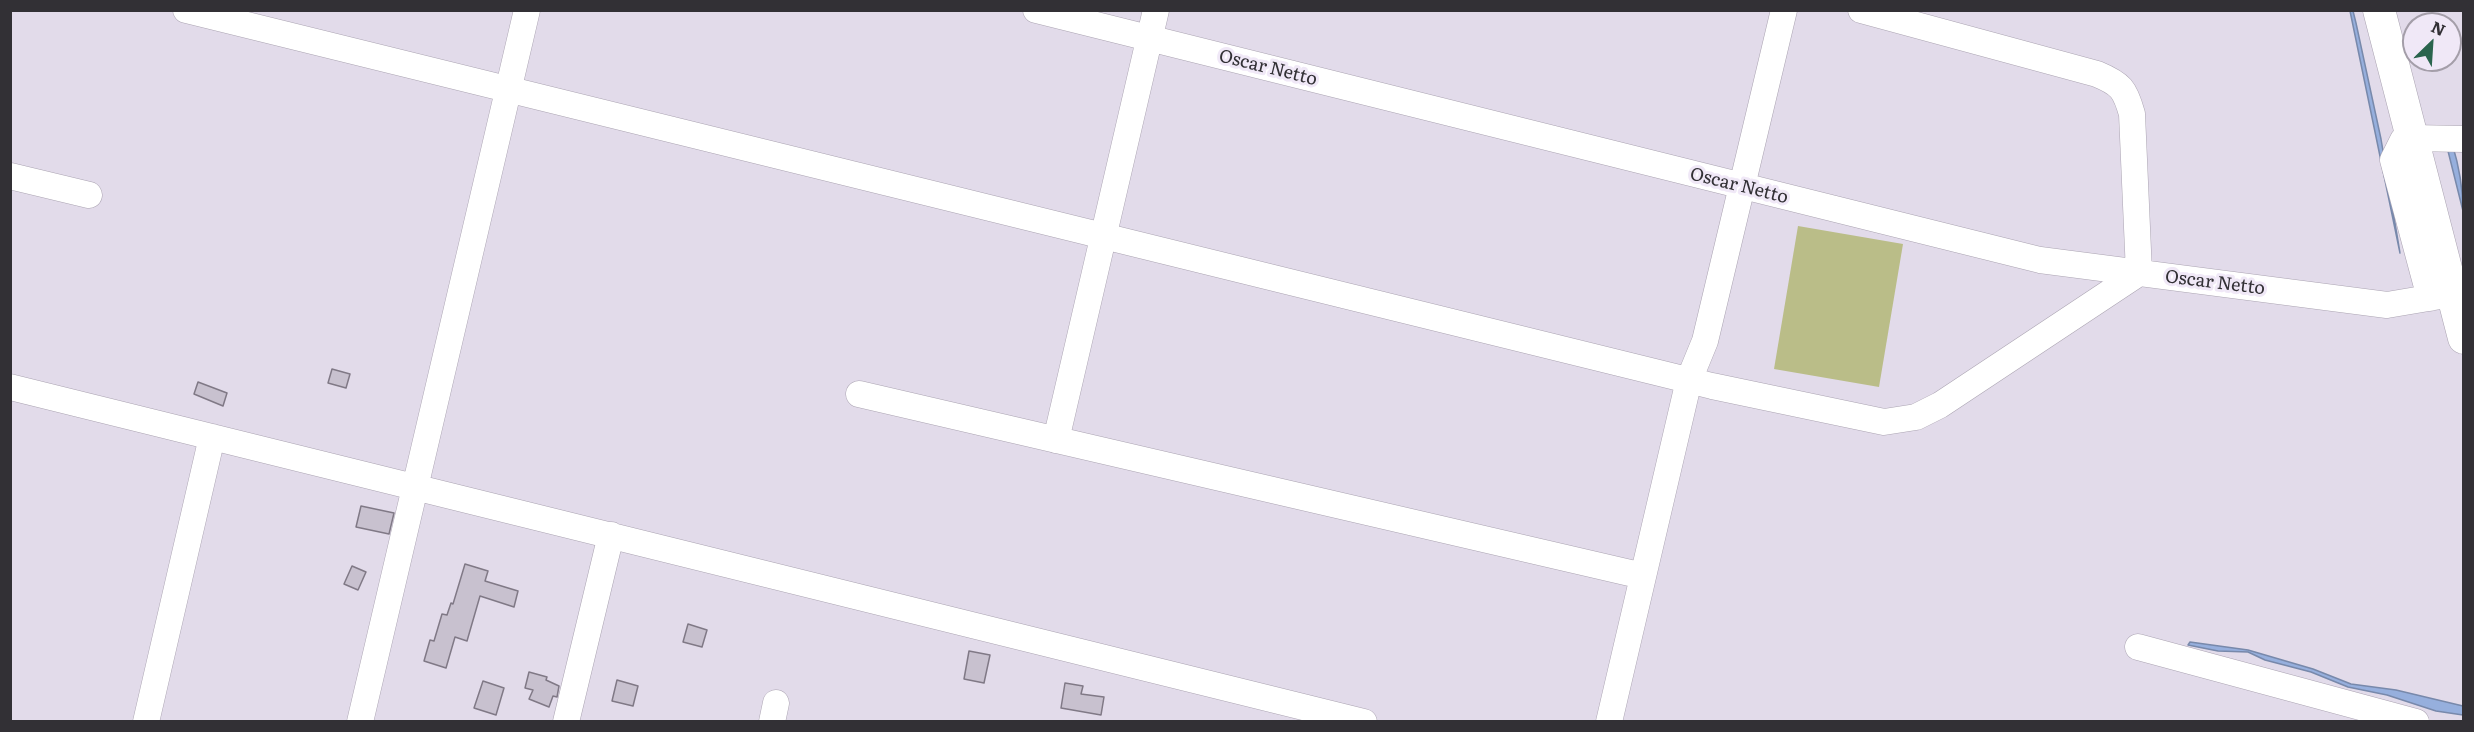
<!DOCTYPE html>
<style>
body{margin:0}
#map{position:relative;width:2474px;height:732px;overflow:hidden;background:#e2dbea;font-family:Literata,serif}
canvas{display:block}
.frame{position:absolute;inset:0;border:12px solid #323035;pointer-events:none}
.north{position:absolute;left:2402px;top:12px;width:60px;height:60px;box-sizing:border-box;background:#f0e8f7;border:2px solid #a49ea9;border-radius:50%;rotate:25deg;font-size:16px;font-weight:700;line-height:24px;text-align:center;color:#323035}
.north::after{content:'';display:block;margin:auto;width:21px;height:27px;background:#2a644d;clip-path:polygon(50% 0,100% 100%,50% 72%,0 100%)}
</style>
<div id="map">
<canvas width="2474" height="732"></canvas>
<div class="frame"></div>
<div class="north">N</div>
</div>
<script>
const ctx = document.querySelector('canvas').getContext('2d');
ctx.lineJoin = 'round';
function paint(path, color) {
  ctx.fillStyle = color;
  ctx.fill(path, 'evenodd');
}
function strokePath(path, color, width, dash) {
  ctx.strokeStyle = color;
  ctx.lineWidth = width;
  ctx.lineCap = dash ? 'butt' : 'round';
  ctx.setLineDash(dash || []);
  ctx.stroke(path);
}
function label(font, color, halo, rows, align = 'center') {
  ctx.font = font + ' Literata,serif';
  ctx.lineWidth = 6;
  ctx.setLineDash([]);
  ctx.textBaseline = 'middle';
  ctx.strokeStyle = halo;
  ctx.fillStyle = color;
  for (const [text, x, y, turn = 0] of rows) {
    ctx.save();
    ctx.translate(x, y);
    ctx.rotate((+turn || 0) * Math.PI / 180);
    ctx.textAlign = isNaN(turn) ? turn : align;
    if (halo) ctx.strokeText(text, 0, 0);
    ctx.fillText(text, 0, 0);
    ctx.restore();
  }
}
const green = new Path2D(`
 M1798,226L1903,244L1879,387L1774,369Z`);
const water = new Path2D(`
 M2350,11H2353L2356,23L2381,139L2400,253Z
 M2446,143H2452C2459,166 2463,187 2463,211Z
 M2190,642L2248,650L2313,669L2351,684L2396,690L2463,706V715L2436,711L2387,695L2348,687L2311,672L2265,660L2248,652L2218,651L2188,645Z`);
const building = new Path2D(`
 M332,369L350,374L346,388L328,383Z
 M198,382L227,393L223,406L194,394Z
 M361,506L394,513L389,534L356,527Z
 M465,564L488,571L485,581L518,591L514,607L480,596L467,641L455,637L446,668L424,661L430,640L434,641L442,614L447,615L451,603L453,604Z
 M352,566L366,572L358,590L344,584Z
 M688,624L707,630L702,647L683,642Z
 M969,651L990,655L984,683L964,679Z
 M529,672L547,677L546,680L559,686L557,697L553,696L549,707L529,699L533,690L525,688Z
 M617,680L638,686L633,706L612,701Z
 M483,681L504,688L496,715L474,708Z
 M1065,683L1083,686L1081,694L1104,697L1101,715L1061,708Z`);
const minor = new Path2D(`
 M186,10L1712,386L1884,422L1916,417L1940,405L2139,273L2132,114C2125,89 2121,84 2097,74L1861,10
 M1036,10L2040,260L2387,305L2452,294
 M10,176L89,195
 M2430,298L2393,160L2403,140L2411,138L2464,139
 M10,387L1364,722
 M859,394L1643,576
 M1056,440L1156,10
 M2138,647L2416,722
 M146,722L212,437
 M360,722L527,10
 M566,722L611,535
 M772,722L776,703
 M1609,722L1689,380L1705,341L1784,10`);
const major = new Path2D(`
 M2379,10L2464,338`);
const streetNames = [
 ["Oscar Netto",1268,68,14],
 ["Oscar Netto",1739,186,14],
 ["Oscar Netto",2215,283,7]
];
paint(green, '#babd88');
paint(water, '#96afdd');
strokePath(water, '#7889ab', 1.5);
paint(building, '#c8c1cf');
strokePath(building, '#807986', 1.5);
strokePath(minor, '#aba4b2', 27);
strokePath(major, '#aba4b2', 33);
strokePath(minor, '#fff', 26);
strokePath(major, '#fff', 32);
label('18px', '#323035', '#f0e8f7', streetNames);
</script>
